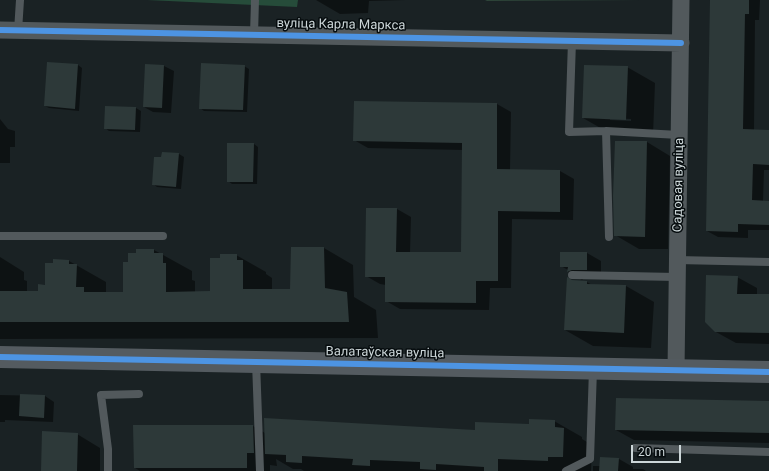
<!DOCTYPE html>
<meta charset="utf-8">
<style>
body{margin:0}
#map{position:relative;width:769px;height:471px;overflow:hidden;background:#1a2224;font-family:Roboto,sans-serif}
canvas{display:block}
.scale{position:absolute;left:631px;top:445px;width:50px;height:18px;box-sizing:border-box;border:2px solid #ccd6d8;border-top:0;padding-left:5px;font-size:12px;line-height:14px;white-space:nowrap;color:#ccd6d8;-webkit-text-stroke:3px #070d0f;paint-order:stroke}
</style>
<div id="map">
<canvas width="769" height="471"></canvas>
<div class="scale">20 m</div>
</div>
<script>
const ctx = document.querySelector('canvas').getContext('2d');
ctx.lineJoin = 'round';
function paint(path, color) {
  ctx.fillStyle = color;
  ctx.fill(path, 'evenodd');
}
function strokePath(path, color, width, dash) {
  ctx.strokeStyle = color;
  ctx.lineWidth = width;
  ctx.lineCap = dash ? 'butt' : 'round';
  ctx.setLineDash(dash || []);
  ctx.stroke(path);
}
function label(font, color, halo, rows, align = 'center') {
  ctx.font = font + ' Roboto,sans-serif';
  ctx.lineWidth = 3;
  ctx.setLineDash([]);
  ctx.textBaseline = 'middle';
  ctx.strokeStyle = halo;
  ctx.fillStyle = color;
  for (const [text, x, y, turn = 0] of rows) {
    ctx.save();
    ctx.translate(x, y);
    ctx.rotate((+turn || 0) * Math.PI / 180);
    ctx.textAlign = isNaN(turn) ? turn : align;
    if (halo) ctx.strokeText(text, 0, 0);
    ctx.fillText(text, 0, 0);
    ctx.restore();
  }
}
const green = new Path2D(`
 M485,0H640L487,1Z`);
const forest = new Path2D(`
 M147,0H298L297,7Z`);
const shadow = new Path2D(`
 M316,0H406L369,1L368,13L340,14Z
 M711,0H760L759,20H755L754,130L769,131V170H764L763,201L769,202V230H748V238L718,237L707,231Z
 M78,65L82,68L79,111L49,108L45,106Z
 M146,65L164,66L174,71L171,113L153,112L144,107Z
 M244,66L249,69L247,112L204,111L200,108Z
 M627,67L655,83L653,135L611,134L583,118ZM610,118L631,119V121L610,120Z
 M355,102L497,104L511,112L510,170L560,171L574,179L573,220L512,219L511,288H490L489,310L400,309L386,301V285L380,284L366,276L397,209L411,217L410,253H462L463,150L368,148L354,140Z
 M106,107L136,108L141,111L140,132L109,131L105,128Z
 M0,119L8,129L15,131V147H10V163H0Z
 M616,142H647L670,156L668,249H639L615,235Z
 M254,144L258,147L257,184H232L228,181Z
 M162,153L179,154L184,157L181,189L157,187L153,184L162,158Z
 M324,248L353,265L354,297L376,310L378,338L0,339V257L24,272V280L27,281V292H39L46,286L54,260L69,261L106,282V293H124L129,263L137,254V250H154L192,271V280L195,281V292H211L221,259L236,255L266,272V274L272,278V290H291Z
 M561,253H587L601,261V277H586L582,280L568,272V270L561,266Z
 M737,277L757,288V295L769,296V344L736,343L716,332Z
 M572,281L587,282L592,285L626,286L654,302L651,348L593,346L565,330Z
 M0,395L45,396L54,402L53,422L5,420V422H0Z
 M769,402V443L634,440L616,430Z
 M554,421L582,437V439L592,445L591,471H304L301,469H293L276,459L277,466L270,465V471H140L135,468L253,426L265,433L476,431L530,425Z
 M77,434L100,448V471H42Z
 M619,459L633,467V469H643L646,471H593V466H601Z`);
const building = new Path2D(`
 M710,0H749V14H745L743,129L769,130V165L753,164L752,200L769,201V225L738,224V232L706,231Z
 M47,62L78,64L75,109L44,106Z
 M201,63L245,65L243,110L199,109Z
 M145,64L164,65L162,108L143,107Z
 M584,65L628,66L626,120L582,118Z
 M354,101L497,103V169L560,170V212L498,211V281H476V303L385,302V277H365L366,208H397L396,252H461L462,143L353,141Z
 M105,106L136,107L135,130L104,129Z
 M615,141H647L645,237L614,236L613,196Z
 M227,143H254L253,182H227Z
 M162,152L179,153L176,187L152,185L154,157H161Z
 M291,247H324L325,288L347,292L349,322H0V291H38V284L45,285V263H53V259L69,260V264H77L76,287H84V292H123V262H128V253H136V249H154V253H163V263H166V292L210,291V258H220V254H237V260H243V289H290Z
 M560,252H587V270H572L567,272L568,267H560Z
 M706,275L738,276L737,294H769V333L715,332L705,322Z
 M567,277L572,280L587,281V284L626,285L624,333L564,330Z
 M20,394L45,395L44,418L19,416Z
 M616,398L769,401V433L615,430Z
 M264,418L475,430V422L529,424V419L555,420V427L564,428L563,457H548V461L498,459V471H484V467L436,464V470L420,469V462L370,460V466L352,465L353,459L302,456V463L286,462V455L265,454Z
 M133,425H253L254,453H247V468H134Z
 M42,431L78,433L77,471H41Z
 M600,457L619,458L618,471H599Z`);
const lane = new Path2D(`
 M18,31L20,0
 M254,35L255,0
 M572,41L569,132L606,131
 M0,236H163
 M609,237L606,131L679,135
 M677,260L769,262
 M572,275L677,277
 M256,362L260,471
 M635,448L769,452
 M108,471V449L101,395L139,394
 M566,471L590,459L593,369`);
const street = new Path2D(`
 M0,30L681,43
 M676,370L681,0`);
const secondary = new Path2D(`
 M0,357L769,372`);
const cycleway = new Path2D(`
 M0,30L681,43
 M0,357L769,372`);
const streetNames = [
 ["вуліца Карла Маркса",341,25,1],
 ["Садовая вуліца",679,185,-89],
 ["Валатаўская вуліца",385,353,1]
];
paint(green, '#2e4539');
paint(forest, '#264c3a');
paint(shadow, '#0007');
paint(building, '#2d3939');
strokePath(lane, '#52595c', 8);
strokePath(street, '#52595c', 17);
strokePath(secondary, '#545b60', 22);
strokePath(cycleway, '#4d94e3', 6);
label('13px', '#ccd6d8', '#070d0f', streetNames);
</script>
